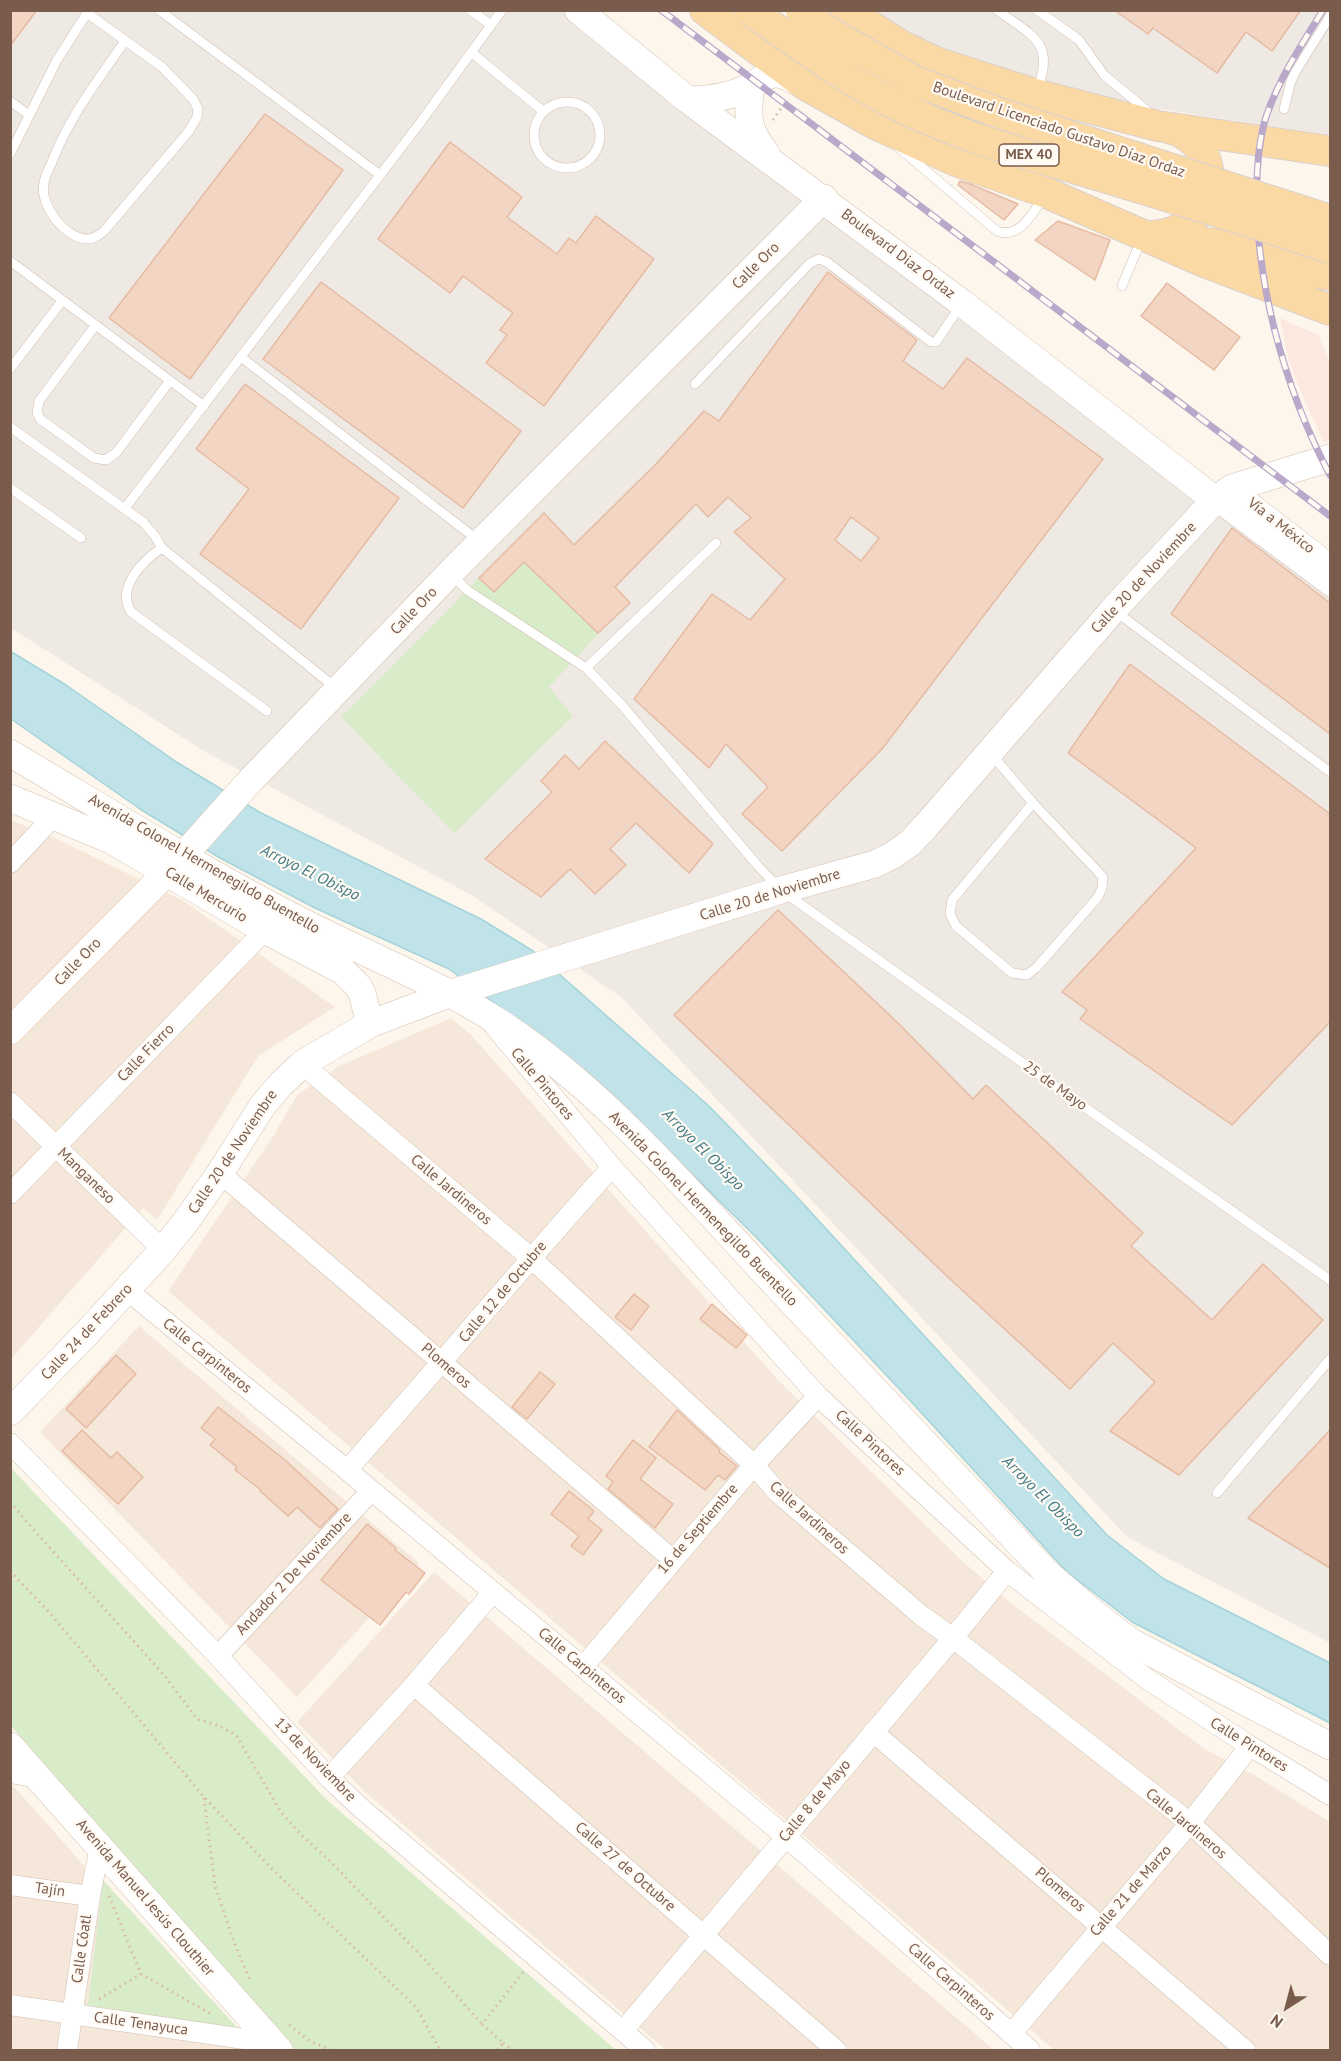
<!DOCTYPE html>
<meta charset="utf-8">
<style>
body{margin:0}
#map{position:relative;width:1341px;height:2061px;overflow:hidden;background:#fdf6ec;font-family:"PT Sans",sans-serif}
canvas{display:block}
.frame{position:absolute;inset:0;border:12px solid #7a5c4d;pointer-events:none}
.north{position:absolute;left:1257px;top:1977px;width:60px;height:60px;-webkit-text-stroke:4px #fffaf3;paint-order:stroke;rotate:216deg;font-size:16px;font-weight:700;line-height:24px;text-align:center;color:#7a5c4d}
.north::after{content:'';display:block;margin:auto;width:21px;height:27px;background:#7a5c4d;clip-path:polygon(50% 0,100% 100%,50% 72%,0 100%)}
</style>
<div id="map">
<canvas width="1341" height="2061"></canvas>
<div class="frame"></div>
<div class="north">N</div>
</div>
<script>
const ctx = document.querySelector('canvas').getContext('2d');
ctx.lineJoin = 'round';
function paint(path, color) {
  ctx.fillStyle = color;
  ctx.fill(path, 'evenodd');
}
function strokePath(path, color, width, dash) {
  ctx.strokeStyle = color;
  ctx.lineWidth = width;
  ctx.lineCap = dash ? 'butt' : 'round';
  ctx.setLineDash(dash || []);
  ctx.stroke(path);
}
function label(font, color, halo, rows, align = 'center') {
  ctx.font = font + ' "PT Sans",sans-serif';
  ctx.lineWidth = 4.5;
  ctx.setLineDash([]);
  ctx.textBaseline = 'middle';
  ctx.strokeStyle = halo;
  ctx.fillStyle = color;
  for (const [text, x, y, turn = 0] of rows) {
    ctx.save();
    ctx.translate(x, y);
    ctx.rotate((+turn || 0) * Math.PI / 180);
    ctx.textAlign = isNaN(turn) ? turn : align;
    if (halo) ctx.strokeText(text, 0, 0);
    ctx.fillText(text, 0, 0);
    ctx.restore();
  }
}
const residential = new Path2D(`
 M11,820L61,841L182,900L335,1007L258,1056L157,1220L143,1208L11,1359Z
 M451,1018L472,1036L779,1381L961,1560L1011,1603L1203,1748L1256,1776L1330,1822V2050H1054L168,1291L272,1138L297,1095L339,1066Z
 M139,1326L419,1563L297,1697L40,1432Z
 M434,1572L994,2050H666L364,1791L297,1722Z
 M10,1782L224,2024L248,2050H11Z`);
const commercial = new Path2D(`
 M1280,318L1318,335L1330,363V440L1324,442L1308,408L1289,363Z`);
const industrial = new Path2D(`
 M10,11H564L1330,594V1643L1127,1537L621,997L473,896L204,751L11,628Z
 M865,11H1330V134L1282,128L1103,100L982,71Z`);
const green = new Path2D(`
 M509,548L599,633L549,687L573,716L454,833L341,717Z
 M10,1467L327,1800L616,2050H295L11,1726Z
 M103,1880L242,2033L88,2005Z`);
const water = new Path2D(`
 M10,651L66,685L178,763L261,813L481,919L533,951L709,1106L797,1197L1107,1535L1164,1579L1330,1663V1723L1132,1622L1067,1572L905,1395L755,1236L594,1078L449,969L315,908L220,858L140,809L11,719Z`);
const building = new Path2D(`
 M10,10H37L10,46Z
 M1114,10H1301L1272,51L1246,32L1217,73L1153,28L1148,34Z
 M265,114L343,170L190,379L109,318Z
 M450,142L522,197L507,217L557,254L569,238L576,243L596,216L654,259L544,406L486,363L507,335L500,330L513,313L463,276L450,293L378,239Z
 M960,181L970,184L1018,204L1004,220L958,185Z
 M1058,221L1110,240L1095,280L1035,240Z
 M828,272L917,340L903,361L943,389L967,358L1103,459L882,749L782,851L742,814L768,787L726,744L709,768L634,699L712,594L750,620L785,579L734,532L751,518L728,497L708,517L696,504L615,587L630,603L598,633L524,562L494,592L479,578L544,513L574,545L656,464L704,411L719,421ZM851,517L879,538L861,561L835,540Z
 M321,282L521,431L463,508L263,359Z
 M1167,283L1240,337L1214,370L1141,316Z
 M245,384L399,498L301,629L200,554L249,489L196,449Z
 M1232,528L1330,603V734L1171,614Z
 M1130,664L1330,814V1022L1232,1125L1080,1019L1087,1010L1062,992L1196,848L1068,753Z
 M605,741L713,844L689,873L636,823L610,849L626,865L595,894L570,869L541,897L485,859L552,792L541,781L565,755L579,769Z
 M778,910L897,1022L973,1099L986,1085L1143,1233L1131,1246L1212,1320L1263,1264L1323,1320L1179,1475L1110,1431L1155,1382L1113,1343L1070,1389L950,1279L674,1015Z
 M634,1294L649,1306L631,1330L615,1317Z
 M712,1304L747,1335L736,1348L700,1319Z
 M116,1355L136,1374L86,1428L66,1409Z
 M540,1372L555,1384L527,1419L512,1407Z
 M218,1407L285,1460L338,1509L320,1528L297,1507L288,1516L260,1491L261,1490L235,1470L237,1467L210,1445L215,1439L201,1428Z
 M677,1410L720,1450L719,1452L737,1466L725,1480L718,1475L705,1490L649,1447Z
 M82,1430L111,1458L117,1452L143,1477L118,1504L62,1451Z
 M1330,1430V1568L1248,1518Z
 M633,1440L656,1458L640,1479L673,1504L655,1528L608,1489L613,1482L606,1476Z
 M569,1491L594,1511L588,1519L602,1530L583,1555L571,1546L579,1536L551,1514Z
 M367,1524L396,1548L395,1550L425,1573L409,1594L406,1592L380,1625L321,1580Z`);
const path = new Path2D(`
 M773,120L786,101
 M10,1502L32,1528L164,1675L197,1719L217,1725L236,1735L281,1812L302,1836L329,1860L423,1958L482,2024
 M10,1571L49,1612L204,1797L272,1869L416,2007L440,2050
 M204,1798L215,1886L234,1942L251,1983
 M109,1896L141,1974L211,2014
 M99,1999L141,1974
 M289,2025L310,2041L331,2050
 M503,2043L512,2050
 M497,2050L503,2043L482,2024L525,1970`);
const lane = new Path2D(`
 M159,10L380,175
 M470,10L491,25
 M997,10C1032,36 1056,42 1037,90
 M1037,10L1079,40L1104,75L1144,108L1149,114
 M87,13L162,67L193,99L198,109L197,117L189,131L104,231C99,235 94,239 88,239C65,239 39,205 44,183C45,176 49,168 52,162C69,117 98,80 125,41
 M471,52L544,112
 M10,101L29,115
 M534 135a33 33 0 1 1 66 0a33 33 0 1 1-66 0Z
 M1284,109L1291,81L1296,71L1330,16
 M898,147L997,231C1020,240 1034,211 1045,195
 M10,154L57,60L89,10
 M10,261L204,406
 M1122,286L1142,238
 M95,326L39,401L37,413L40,419L94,458L106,460L116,453L169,382
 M241,357L479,541
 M10,369L62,301
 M695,384L810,263L819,259L827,262L931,342H936L961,305
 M10,427L143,522L155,536L162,548L336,688
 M10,488L81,538
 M125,508L420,123L502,10
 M716,543L586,668L621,704L758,866L781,890L1073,1099L1330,1280
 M162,548C142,561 116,588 131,612L267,711
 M452,575L467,590L586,668
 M1115,611L1330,772
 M992,755L1033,803L1103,877L1102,888L1098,897L1037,967L1027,975L1012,973L956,926L950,914L952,900L1033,803
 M1217,1493L1330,1359`);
const street = new Path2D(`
 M1232,488L1330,564
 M1215,500L1330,586
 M10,863L54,816
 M494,1026L612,1167L818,1396L1007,1571L1147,1679L1250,1746L1330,1795
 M302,1064L531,1258L754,1465L778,1493L922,1616L953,1638L1190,1823L1330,1955
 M10,1102L163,1250
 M220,1173L672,1559
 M10,1194L273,922
 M127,1290L347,1470L785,1836L1030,2050
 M10,1443L218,1656L329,1778L362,1809L645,2050
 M347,1470C436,1370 522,1267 612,1167
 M218,1656L371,1491
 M583,1667L754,1465L818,1396
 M414,1685L836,2050
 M873,1732L1245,2050
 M10,1773L39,1778
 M329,1778L414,1685L493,1592
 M10,1885L90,1896
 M10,2005L272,2043
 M623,2031L953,1638L1007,1571
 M1011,2034L1190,1823L1250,1746
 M67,2050L90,1896L100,1847`);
const secondary = new Path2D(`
 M578,10L688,100L962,303L1215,500
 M750,88C748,120 746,127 766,153
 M688,100C709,100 729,97 748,88C758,84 763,74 776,74C784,74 795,81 802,83
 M10,753C101,807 190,863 283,912C362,954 448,985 521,1037C612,1102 686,1188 762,1270C857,1371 952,1473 1047,1573L1097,1616L1131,1642L1330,1746
 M10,798L111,840L265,930L343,971L358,986L362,993L370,1024
 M10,1031L183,856L250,781L450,573L824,198
 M10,1412L85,1335L163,1250L184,1224L220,1173L263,1105L281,1084L302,1064L370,1024L449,994L781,890L875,864L893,855L910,843L925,827L1113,610L1215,500L1232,488L1330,458
 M10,1746L279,2050`);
const primary = new Path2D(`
 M705,10L804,84L875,124L956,161L1047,193L1202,261L1330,310
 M845,10L902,46L938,63L1035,94L1158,126L1330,151
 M1152,236C1218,233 1230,144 1169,128
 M1173,241C1187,243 1202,242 1216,244C1255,249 1291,271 1330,275`);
const rail = new Path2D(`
 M661,10L1330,516
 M1323,10C1302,44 1280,77 1267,114C1260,134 1258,156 1257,177C1253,276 1284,388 1330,475`);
const primaryBridge = new Path2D(`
 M750,10C799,45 848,82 903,108C966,139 1034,156 1100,176C1177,199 1254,223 1330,248
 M801,10L827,31L915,81L999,113L1330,220`);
const shields = [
 [1029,155,60]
];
const shieldNames = [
 ["MEX 40",1029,155]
];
const streetNames = [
 ["Boulevard Licenciado Gustavo Díaz Ordaz",1059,130,19],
 ["Boulevard Diaz Ordaz",898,254,37],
 ["Calle Oro",756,266,-45],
 ["Vía a México",1281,526,38],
 ["Calle 20 de Noviembre",1144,578,-47],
 ["Calle Oro",414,611,-46],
 ["Avenida Colonel Hermenegildo Buentello",204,864,30],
 ["Calle Mercurio",206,895,31],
 ["Calle 20 de Noviembre",770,895,-17],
 ["Calle Oro",78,962,-46],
 ["Calle Fierro",146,1053,-46],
 ["Calle Pintores",542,1084,50],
 ["25 de Mayo",1055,1086,35],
 ["Calle 20 de Noviembre",233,1152,-56],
 ["Manganeso",86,1176,44],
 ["Calle Jardineros",451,1190,40],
 ["Avenida Colonel Hermenegildo Buentello",703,1209,46],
 ["Calle 12 de Octubre",503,1292,-50],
 ["Calle 24 de Febrero",87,1332,-47],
 ["Calle Carpinteros",207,1356,39],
 ["Plomeros",446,1366,41],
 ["Calle Pintores",870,1443,43],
 ["Calle Jardineros",809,1518,42],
 ["16 de Septiembre",698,1529,-49],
 ["Andador 2 De Noviembre",294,1574,-47],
 ["Calle Carpinteros",582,1666,40],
 ["Calle Pintores",1249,1745,32],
 ["13 de Noviembre",315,1760,46],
 ["Calle 8 de Mayo",815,1801,-50],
 ["Calle Jardineros",1186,1824,40],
 ["Calle 27 de Octubre",625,1867,41],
 ["Tajín",50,1890,8],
 ["Plomeros",1060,1890,40],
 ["Calle 21 de Marzo",1131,1891,-49],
 ["Avenida Manuel Jesús Clouthier",145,1898,49],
 ["Calle Cóatl",82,1949,-82],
 ["Calle Carpinteros",951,1982,41],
 ["Calle Tenayuca",141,2024,8]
];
const waterNames = [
 ["Arroyo El Obispo",310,873,26],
 ["Arroyo El Obispo",703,1150,45],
 ["Arroyo El Obispo",1043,1497,45]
];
paint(residential, '#f5e8da');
paint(commercial, '#fde8e0');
paint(industrial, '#efe9e4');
paint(green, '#d8ecc9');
paint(water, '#bfe3e8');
strokePath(water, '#a5d3da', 1.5);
paint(building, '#f3d5c3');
strokePath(building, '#e6bba3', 1.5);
strokePath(lane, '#d1beb0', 10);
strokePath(street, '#d1beb0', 21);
strokePath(secondary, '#d6c0b0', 28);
strokePath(primary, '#dad1cd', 32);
strokePath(path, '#d9b8a5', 3, [1.5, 4.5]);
strokePath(lane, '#fff', 9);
strokePath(street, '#fff', 20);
strokePath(secondary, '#fff', 27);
strokePath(primary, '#fbd9a5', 30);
strokePath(rail, '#b9a8c9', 7);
strokePath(rail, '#fffaf3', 4.5, [14]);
strokePath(primaryBridge, '#dad1cd', 32, []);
strokePath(primaryBridge, '#fbd9a5', 30);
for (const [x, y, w] of shields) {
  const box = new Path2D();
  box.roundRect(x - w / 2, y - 11, w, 22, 4.5);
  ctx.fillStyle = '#fffaf3';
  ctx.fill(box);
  strokePath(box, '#7a5c4d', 1.5);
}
label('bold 14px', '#7a5c4d', null, shieldNames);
label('15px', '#7a5c4d', '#fffaf3', streetNames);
label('italic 16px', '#437c86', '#fffaf3', waterNames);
</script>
